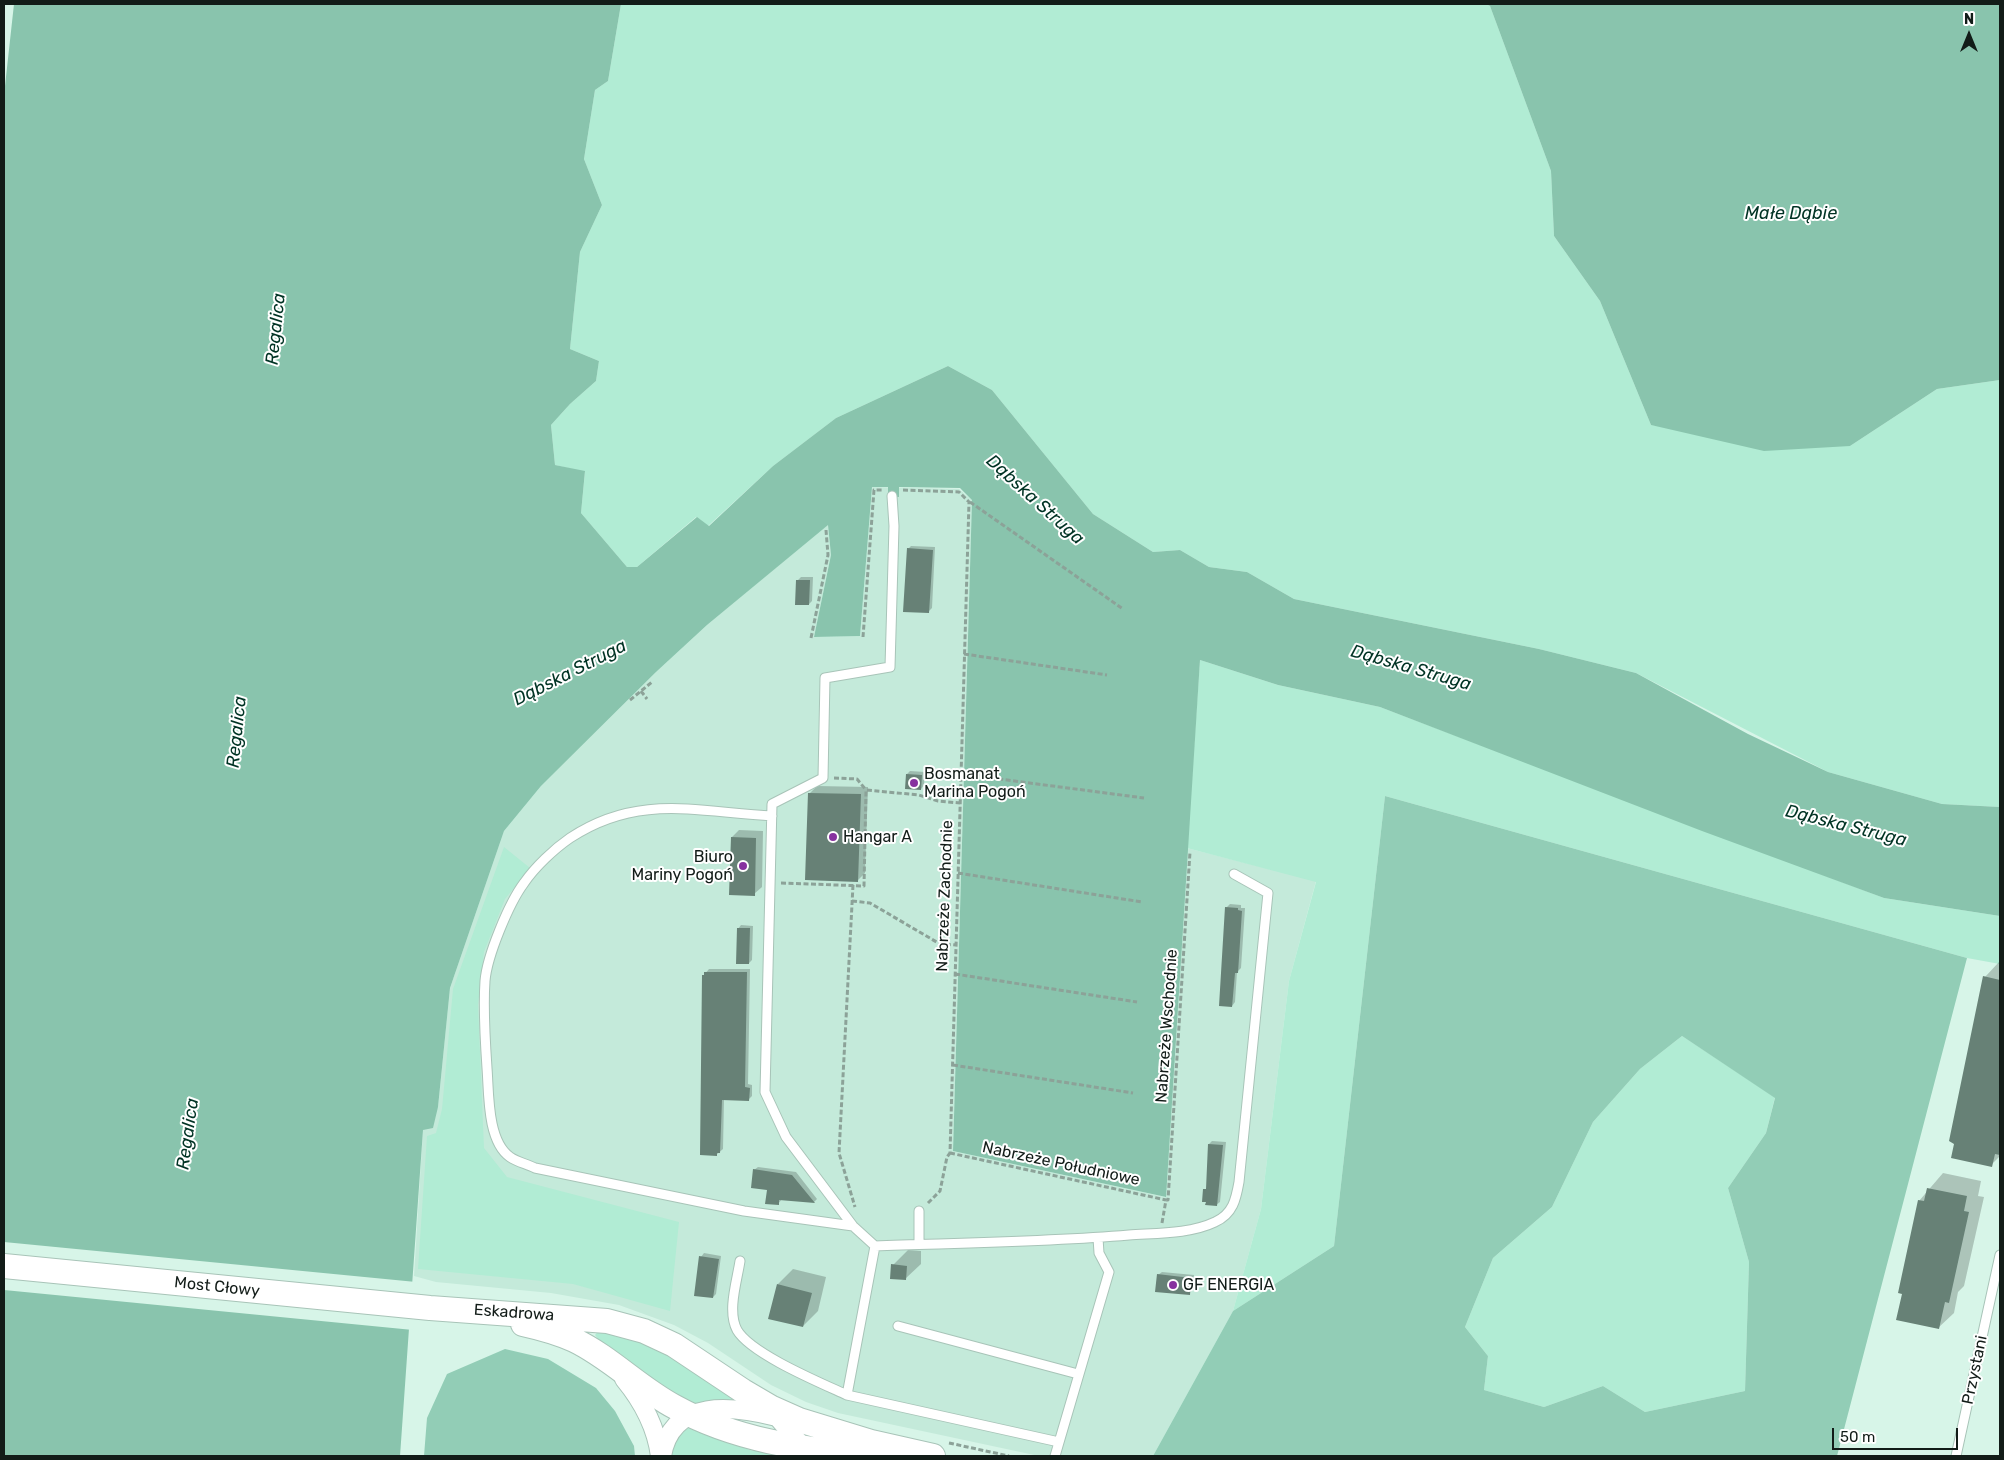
<!DOCTYPE html>
<meta charset="utf-8">
<style>
body{margin:0}
#map{position:relative;width:2004px;height:1460px;overflow:hidden;background:#d7f5e8;font-family:Rubik,sans-serif}
canvas{display:block}
.frame{position:absolute;inset:0;border:5px solid #121c18;pointer-events:none}
.north{position:absolute;left:1944px;top:10px;width:50px;height:50px;-webkit-text-stroke:4px #fff;paint-order:stroke;rotate:0deg;font-size:14px;font-weight:700;line-height:20px;text-align:center;color:#121c18}
.north::after{content:'';display:block;margin:auto;width:18px;height:22px;background:#121c18;clip-path:polygon(50% 0,100% 100%,50% 72%,0 100%)}
.scale{position:absolute;left:1832px;top:1428px;width:126px;height:22px;box-sizing:border-box;border:2px solid #121c18;border-top:0;padding-left:6px;font-size:15px;line-height:18px;white-space:nowrap;color:#121c18;-webkit-text-stroke:4px #fff;paint-order:stroke}
</style>
<div id="map">
<canvas width="2004" height="1460"></canvas>
<div class="frame"></div>
<div class="north">N</div>
<div class="scale">50 m</div>
</div>
<script>
const ctx = document.querySelector('canvas').getContext('2d');
ctx.lineJoin = 'round';
function paint(path, color) {
  ctx.fillStyle = color;
  ctx.fill(path, 'evenodd');
}
function strokePath(path, color, width, dash) {
  ctx.strokeStyle = color;
  ctx.lineWidth = width;
  ctx.lineCap = dash ? 'butt' : 'round';
  ctx.setLineDash(dash || []);
  ctx.stroke(path);
}
function label(font, color, halo, rows, align = 'center') {
  ctx.font = font + ' Rubik,sans-serif';
  ctx.lineWidth = 4;
  ctx.setLineDash([]);
  ctx.textBaseline = 'middle';
  ctx.strokeStyle = halo;
  ctx.fillStyle = color;
  for (const [text, x, y, turn = 0] of rows) {
    ctx.save();
    ctx.translate(x, y);
    ctx.rotate((+turn || 0) * Math.PI / 180);
    ctx.textAlign = isNaN(turn) ? turn : align;
    if (halo) ctx.strokeText(text, 0, 0);
    ctx.fillText(text, 0, 0);
    ctx.restore();
  }
}
const built = new Path2D(`
 M872,487L959,489L972,500L953,1151L1165,1197L1187,848L1316,881L1289,981L1261,1209L1233,1311L1153,1456H1039L838,1413L806,1402L771,1385L708,1343L674,1325L619,1305L551,1293L436,1282L414,1276L423,1130L438,1107L450,988L504,831L541,786L656,672L707,625L828,524L831,555L814,637L860,636Z`);
const green = new Path2D(`
 M621,4H1486L1490,6L1551,171L1554,236L1600,301L1651,425L1850,446L1937,389L2000,380V807L1942,804L1828,772L1636,673L1539,649L1294,599L1247,572L1209,567L1180,550L1153,552L1093,514L992,390L948,366L836,418L773,466L708,526L696,517L637,567H627L581,513L585,472L555,465L551,425L570,404L596,381L599,361L570,349L580,252L602,205L584,159L595,90L608,81Z
 M1200,660L1278,685L1380,707L1884,898L2000,916V964L1967,958L1385,796L1334,1246L1233,1311L1261,1209L1289,981L1316,882L1187,848Z
 M504,847L530,868L505,899L484,952L478,1005L484,1148L507,1177L679,1222L670,1311L573,1284L418,1269L427,1136L436,1133L442,1109L453,989Z
 M1682,1036L1775,1097L1766,1133L1728,1188L1749,1262L1745,1391L1645,1412L1603,1386L1544,1407L1484,1390L1488,1356L1465,1327L1493,1258L1552,1207L1593,1122L1640,1069Z
 M600,1329L627,1337L673,1356L736,1397L735,1400L730,1402L711,1400L695,1404L672,1394L598,1339L595,1335Z
 M689,1428L750,1450L789,1456H671C673,1443 676,1434 689,1428Z`);
const forest = new Path2D(`
 M1385,796L1967,958L1837,1456H1153L1233,1311L1334,1246ZM1682,1036L1775,1098L1766,1133L1728,1188L1749,1262L1745,1391L1645,1412L1603,1386L1544,1407L1484,1390L1488,1356L1465,1327L1493,1258L1552,1207L1593,1122L1640,1069Z
 M505,1349L548,1359L596,1388L615,1411L634,1446L635,1456H424L427,1418L447,1374Z`);
const water = new Path2D(`
 M14,4H621L608,81L595,90L584,159L602,205L580,252L570,349L599,361L596,381L570,404L551,425L555,465L585,471L581,513L627,567H637L697,517L709,526L773,466L836,418L948,366L992,390L1093,514L1153,552L1180,550L1209,567L1247,572L1294,599L1539,649L1636,673L1748,734L1828,772L1942,804L2000,807V916L1884,898L1702,831L1380,707L1278,685L1200,660L1166,1197L953,1151L972,500L960,488L899,487V497L888,496V487H872L860,636L814,637L831,555L828,525L707,625L656,672L541,786L504,831L450,988L438,1107L433,1128L423,1130L400,1456H4V95Z
 M1486,4H2000V380L1937,389L1850,446L1764,451L1651,425L1600,301L1554,236L1551,171L1490,6Z`);
const pier = new Path2D(`
 M4,1242L416,1282L413,1330L4,1290Z`);
const shadow = new Path2D(`
 M911,546L935,547L932,608L928,612L908,549Z
 M801,577H813L812,601L809,604L798,580Z
 M910,771L925,772L924,785L921,789L907,774Z
 M817,786L868,787L865,873L858,880L806,879L810,793Z
 M739,830L763,831L762,887L754,894L732,837Z
 M1230,904L1241,905V908H1245L1241,968L1237,972L1235,1002L1232,1006L1226,908Z
 M741,925L753,926L752,960L749,963L738,929Z
 M1999,962L2000,1156L1991,1165L1985,977Z
 M709,969H750L748,1084L752,1085V1096L748,1100L724,1099L723,1149L716,1155L703,976Z
 M1212,1141L1226,1142L1220,1202L1216,1205L1205,1190L1208,1187L1209,1144Z
 M758,1167L796,1172L817,1199L814,1202L782,1199L778,1204L754,1170Z
 M1943,1173L1981,1181L1978,1196L1984,1197L1964,1286L1958,1292L1954,1313L1938,1328L1919,1201Z
 M908,1250L921,1251V1264L905,1279L893,1265Z
 M704,1253L721,1256L716,1294L713,1297L701,1257Z
 M793,1269L826,1277L818,1311L803,1326L778,1284Z
 M1162,1272L1194,1275L1192,1290L1189,1294L1158,1275Z`);
const building = new Path2D(`
 M907,548L933,550L929,613L903,612Z
 M796,580H810L809,605H795Z
 M906,774L922,775L921,790L905,789Z
 M808,793L861,794L858,882L805,880Z
 M731,837L756,838L755,896L729,895Z
 M1225,907L1238,908V910L1242,911L1238,973H1235L1232,1007L1219,1006Z
 M737,928H750L749,964H736Z
 M704,972H747L745,1087L750,1088L749,1101L722,1100L720,1153H717V1156L700,1155L702,975H704Z
 M1983,976L2000,980V1155L1995,1154L1992,1167L1951,1158L1954,1144L1949,1141Z
 M1208,1144L1223,1145L1217,1206L1205,1205L1206,1202H1202L1203,1189H1206Z
 M753,1169L792,1175L815,1203L779,1200V1205L765,1204L767,1190L751,1188Z
 M1927,1188L1967,1196L1964,1211L1969,1212L1949,1303L1945,1302L1939,1329L1896,1320L1902,1294L1898,1293L1918,1200L1924,1201Z
 M699,1256L719,1259L713,1298L694,1296Z
 M891,1264L907,1266L906,1280L890,1279Z
 M1157,1274L1191,1278L1190,1295L1155,1292Z
 M777,1284L812,1293L803,1327L768,1319Z`);
const path = new Path2D(`
 M903,490L959,492L969,502L950,1153
 M970,502L1123,609
 M863,637L874,490H882
 M811,638L828,555L826,530
 M964,654L1107,675
 M641,691L647,699
 M630,700L652,682
 M961,774L1144,798
 M834,778L857,779L866,790
 M958,873L1142,902
 M781,883L864,886L866,790L919,795L938,801L960,803
 M853,885L839,1153L855,1207
 M852,901L870,903L940,944L956,945
 M955,974L1137,1002
 M953,1065L1133,1093
 M950,1153L1166,1200
 M928,1203L940,1191L947,1157L950,1153
 M1162,1223L1166,1200H1168L1190,852
 M949,1443L1009,1456`);
const lane = new Path2D(`
 M892,496L894,526L890,667L825,678L823,778L772,804L765,1092L786,1137L853,1226L875,1246C960,1243 1045,1242 1129,1235C1156,1233 1190,1234 1215,1222C1233,1214 1236,1199 1239,1182L1268,893L1234,874
 M772,816C697,812 638,793 570,838C554,849 535,867 524,883C509,903 487,956 485,981C483,1010 485,1039 487,1068C489,1093 487,1141 510,1157C517,1162 527,1164 535,1168L744,1211L853,1226
 M919,1211V1244
 M875,1246L847,1395L1059,1442
 M740,1261C737,1281 727,1311 737,1330C751,1354 821,1383 847,1395
 M898,1326L1078,1374
 M1055,1456L1109,1272L1099,1253L1098,1238
 M1956,1456L2000,1255`);
const street = new Path2D(`
 M624,1379C643,1402 656,1426 660,1456
 M773,1412L808,1453
 M662,1456C672,1397 734,1406 777,1417`);
const secondary = new Path2D(`
 M4,1266L430,1308L607,1321L644,1331L674,1345L743,1391L772,1408L799,1420L871,1442L933,1456
 M523,1324C541,1328 557,1332 574,1340C610,1357 639,1388 675,1407C735,1440 801,1449 869,1456`);
const markers = [
 [914,783,5,"#87319f"],
 [833,837,5,"#87319f"],
 [743,866,5,"#87319f"],
 [1173,1285,5,"#87319f"]
];
const poiNames = [
 ["Bosmanat",924,774],
 ["Marina Pogoń",924,792],
 ["Hangar A",843,837],
 ["Biuro",733,857,"right"],
 ["Mariny Pogoń",733,875,"right"],
 ["GF ENERGIA",1183,1285]
];
const streetNames = [
 ["Nabrzeże Zachodnie",945,896,-88],
 ["Nabrzeże Wschodnie",1167,1026,-86],
 ["Nabrzeże Południowe",1061,1164,12],
 ["Most Cłowy",217,1287,6],
 ["Eskadrowa",514,1313,4],
 ["Przystani",1975,1370,-78]
];
const waterNames = [
 ["Małe Dąbie",1791,214],
 ["Regalica",276,329,-84],
 ["Dąbska Struga",1035,500,42],
 ["Dąbska Struga",1411,668,16],
 ["Dąbska Struga",570,673,-27],
 ["Regalica",237,732,-84],
 ["Dąbska Struga",1846,826,14],
 ["Regalica",188,1134,-82]
];
paint(built, '#c4eada');
paint(green, '#b1ecd4');
paint(forest, '#92cdb6');
paint(water, '#89c4ad');
paint(pier, '#d7f5e8');
paint(shadow, '#0003');
paint(building, '#678176');
strokePath(lane, '#a8c4b8', 11);
strokePath(street, '#a8c4b8', 20);
strokePath(secondary, '#a8c4b8', 26);
strokePath(path, '#8ca298', 3, [5, 2.5]);
strokePath(lane, '#fff', 9);
strokePath(street, '#fff', 18);
strokePath(secondary, '#fff', 24);
for (const [x, y, r, color] of markers) {
  const dot = new Path2D();
  dot.arc(x, y, r, 0, 2 * Math.PI);
  ctx.fillStyle = color;
  ctx.fill(dot);
  strokePath(dot, '#fff', 2);
}
label('16px', '#121c18', '#fff', poiNames, 'left');
label('16px', '#121c18', '#fff', streetNames);
label('italic 18px', '#003324', '#fff', waterNames);
</script>
